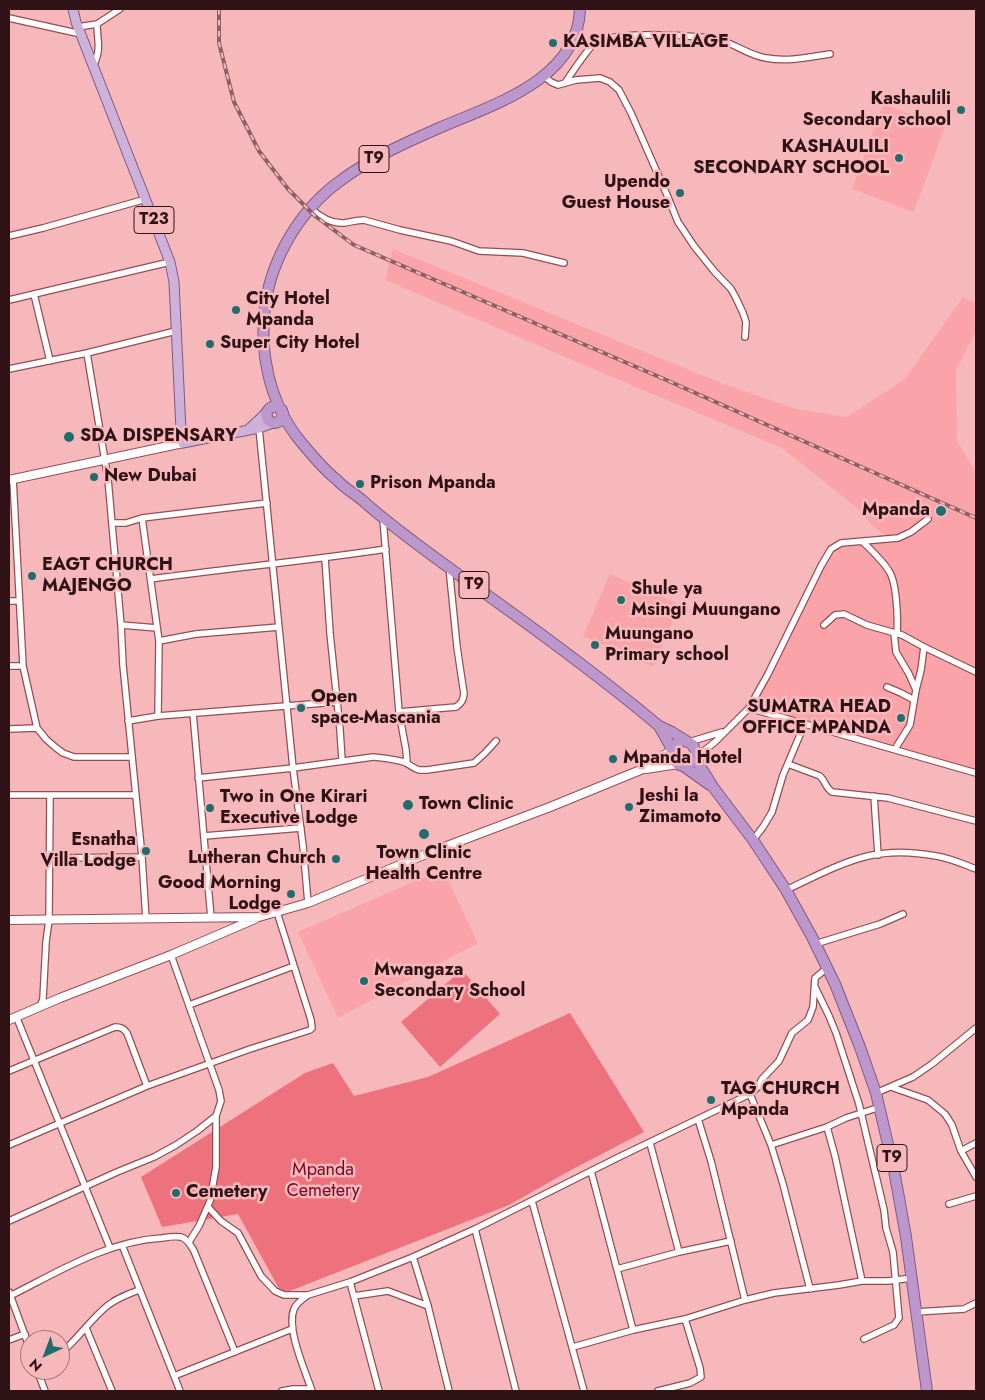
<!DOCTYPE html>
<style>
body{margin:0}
#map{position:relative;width:985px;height:1400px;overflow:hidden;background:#f7b8bb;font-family:Jost,sans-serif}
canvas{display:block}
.frame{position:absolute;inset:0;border:10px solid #2e1215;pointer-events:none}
.north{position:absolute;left:20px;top:1330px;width:50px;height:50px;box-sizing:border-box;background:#f7b8bb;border:1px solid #a77679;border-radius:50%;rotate:223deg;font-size:14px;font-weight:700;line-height:20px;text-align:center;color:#2e1215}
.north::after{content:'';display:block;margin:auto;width:18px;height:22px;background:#216d6e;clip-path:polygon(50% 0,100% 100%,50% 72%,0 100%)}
</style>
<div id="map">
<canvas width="985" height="1400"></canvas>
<div class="frame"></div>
<div class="north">N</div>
</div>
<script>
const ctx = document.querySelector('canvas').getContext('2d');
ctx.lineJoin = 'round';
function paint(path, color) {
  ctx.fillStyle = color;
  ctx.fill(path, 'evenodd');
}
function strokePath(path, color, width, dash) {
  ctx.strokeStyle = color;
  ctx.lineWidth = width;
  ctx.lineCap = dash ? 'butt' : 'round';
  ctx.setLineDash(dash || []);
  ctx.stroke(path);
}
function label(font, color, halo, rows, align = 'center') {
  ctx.font = font + ' Jost,sans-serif';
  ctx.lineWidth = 5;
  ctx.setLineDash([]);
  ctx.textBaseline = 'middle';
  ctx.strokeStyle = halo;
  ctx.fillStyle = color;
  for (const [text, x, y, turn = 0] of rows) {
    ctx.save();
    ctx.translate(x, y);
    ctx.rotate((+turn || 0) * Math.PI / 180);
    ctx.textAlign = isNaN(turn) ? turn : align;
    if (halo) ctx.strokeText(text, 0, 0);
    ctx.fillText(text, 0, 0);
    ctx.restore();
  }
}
const built = new Path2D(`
 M883,104L945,127L914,212L852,189Z
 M393,249L721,383L797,409L847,417L905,379L963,297L976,304V331L956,370L957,441L976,473V773L749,708L831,549L841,543L889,538L873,526L857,508L782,448L631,385L385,280Z
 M610,574L680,605L653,667L583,636Z
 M443,869L478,943L338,1018L298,932Z`);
const green = new Path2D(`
 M462,970L500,1014L440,1067L401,1022Z
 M570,1013L644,1132L571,1170L509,1205L282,1294L238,1214L162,1227L141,1177L305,1073L333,1063L354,1096L428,1077Z`);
const minor = new Path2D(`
 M9,18L81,34
 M78,27L97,24
 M93,66C102,50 97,40 97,24L120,9
 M544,76L551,82L558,85L576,80L600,78L610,82L619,90L631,113L667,195L678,222L694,246L714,271L731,289L735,296L743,313L746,322L745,337
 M565,83C571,74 588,48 595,43C614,31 702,34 723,41C738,46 751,56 766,58C788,62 809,57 830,54
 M310,208C319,216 331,224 344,223C351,222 357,220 364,220L400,230L451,241L479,251L523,253L564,263
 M9,236L43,228L146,199
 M34,294L50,361
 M9,300L170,262
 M87,353L108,479L121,625L123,665L142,857L146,919
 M9,369L87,353L176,331
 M259,428L293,768L303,846L308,903
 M13,479L23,666L37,728L46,739L55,747L63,753L74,757H132
 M142,518L159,641L158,716
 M383,519L399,712L406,750L407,763
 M113,523H126L142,518L267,503
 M863,542C872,551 883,561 889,571C897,583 898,620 897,634
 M325,558L330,633L340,730L342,760
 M151,579C229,568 308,561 386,549
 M9,601H19
 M121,625L157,628
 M824,625L835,615L844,614L867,625L902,635L924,647L976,672
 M894,633L896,652L909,674L916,690
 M159,641L196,634L279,627
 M9,666H23
 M887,687L901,693L914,700
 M749,708L976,773
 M399,712L456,707C462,703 463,700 464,694L457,647L449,567
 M193,713L211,918
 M128,721L158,716L337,702
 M9,729L37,728
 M689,742L722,732
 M895,749L910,725L916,690L921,670L924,647
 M695,758L715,742L749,708L768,674L821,566L831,549L841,543L898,538L911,532L928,519
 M788,764L820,776C825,781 826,788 832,792L888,798L976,821
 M198,778L293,768L373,757C383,758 394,759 404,762C409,764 413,768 419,770H427L474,763L485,753L496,741
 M9,795H136
 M874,796L878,855
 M204,836L301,828
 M753,840L763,827L772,812L783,775L805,723
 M49,858L142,857
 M786,890C812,878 839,863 868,856C889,851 915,852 936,856C950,858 963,864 976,869
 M815,944L880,924L903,914
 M815,987L829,1016L836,1033L859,1104L884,1210L886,1228L893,1252L899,1318L894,1325L864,1339
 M41,1004L43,999L46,942L49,920L50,795
 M189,1005L294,966
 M16,1016L110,1248
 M9,1071L115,1027C121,1027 123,1028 127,1033L147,1086
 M891,1087L928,1100L945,1114L952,1125L961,1151L976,1177
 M876,1093L913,1077L932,1064L976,1028
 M750,1094L771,1145L783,1184L810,1289
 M698,1119L711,1161L745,1300
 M827,1127L835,1156L862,1281
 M650,1143L679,1252
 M9,1145L147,1086L250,1049L310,1030L312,1028L311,1020L277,912
 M771,1145L827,1127L846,1118L880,1107
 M961,1151L976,1143
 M591,1171L633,1330
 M532,1201L584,1391
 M949,1204L976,1196
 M208,1207L221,1221L238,1233L261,1276L275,1291L284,1295H307
 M9,1221L117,1172L154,1157L176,1145L197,1131L216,1116L221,1101L219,1090L171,955
 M475,1229L516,1391
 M189,1242L199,1226L210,1201L216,1167V1116
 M122,1245L180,1391
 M413,1257L428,1306L449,1391
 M617,1269L679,1252L731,1241
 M350,1282L379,1391
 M9,1292L30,1349
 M10,1296C58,1272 107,1241 162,1238C168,1237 175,1236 181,1237C188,1239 191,1246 194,1251L235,1352
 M354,1296L388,1291L428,1306
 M916,1312L964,1309L976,1303
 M86,1328L112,1391
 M9,1340L25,1334
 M573,1347L633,1330L685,1319L745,1300L774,1293L839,1285L862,1281H888L912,1278
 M60,1354C78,1339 90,1320 107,1306C117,1298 128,1294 139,1290
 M37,1370L45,1391
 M174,1376L292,1329
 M282,1391L293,1389H311
 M312,1391C305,1370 286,1329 294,1309C297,1302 303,1299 308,1295L350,1282L413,1257L475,1229L619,1157L750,1094L758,1087L762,1079L779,1061L792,1033L808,1020L813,1007L815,978L827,968
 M658,1391L690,1383L701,1377L700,1368L685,1319`);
const tertiary = new Path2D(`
 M9,480L183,443
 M646,769L678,764
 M9,920L259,917L308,903L431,852L550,807L643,769L659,758L671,751
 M9,1020L60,998L171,955L255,919`);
const primary = new Path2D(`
 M73,9L76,22L170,262L174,282L181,430L183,443L259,428L273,423
 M249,429L266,413`);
const trunk = new Path2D(`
 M580,9C578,80 492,105 439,128C405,143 369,159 340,181C300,210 272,257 265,306C259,351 269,400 297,437C309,452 322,468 337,480C344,488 354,493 362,500C392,527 426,551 459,575C527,623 595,672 659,726L672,732L693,745L696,753L695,758L713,787L753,840L786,890L812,937L835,984L860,1047L876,1093L894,1170L906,1237L927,1391
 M282,410L275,406L270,408L266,413L268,420L273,423C280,423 283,419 283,413
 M659,726L672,749
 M685,741C657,743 679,782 695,758
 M682,765L710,785`);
const rail = new Path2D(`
 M219,9V43L234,102L259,151L288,189L315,216L354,245L664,379L976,518`);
const markers = [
 [553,43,5,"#216d6e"],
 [961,110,5,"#216d6e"],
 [899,158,5,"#216d6e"],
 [680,193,5,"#216d6e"],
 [236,310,5,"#216d6e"],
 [210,344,5,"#216d6e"],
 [69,437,6,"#216d6e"],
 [94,477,5,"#216d6e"],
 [360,484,5,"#216d6e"],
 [941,511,6,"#216d6e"],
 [32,576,5,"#216d6e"],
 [621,600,5,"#216d6e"],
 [595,645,5,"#216d6e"],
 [301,708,5,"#216d6e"],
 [901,718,5,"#216d6e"],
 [613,759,5,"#216d6e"],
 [408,805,6,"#216d6e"],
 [629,807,5,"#216d6e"],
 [210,808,5,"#216d6e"],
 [424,834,6,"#216d6e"],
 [146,851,5,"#216d6e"],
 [336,859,5,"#216d6e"],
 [291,894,5,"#216d6e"],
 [364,981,5,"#216d6e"],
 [711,1100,5,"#216d6e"],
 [176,1193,5,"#216d6e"]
];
const shields = [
 [374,159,30],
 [154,220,40],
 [474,585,30],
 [892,1158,30]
];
const shieldNames = [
 ["T9",374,159],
 ["T23",154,220],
 ["T9",474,585],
 ["T9",892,1158]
];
const poiNames = [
 ["KASIMBA VILLAGE",563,43],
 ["Kashaulili",951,100,"right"],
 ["Secondary school",951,121,"right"],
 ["KASHAULILI",889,148,"right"],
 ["SECONDARY SCHOOL",889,169,"right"],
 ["Upendo",670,183,"right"],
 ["Guest House",670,204,"right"],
 ["City Hotel",246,300],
 ["Mpanda",246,321],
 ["Super City Hotel",220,344],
 ["SDA DISPENSARY",80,437],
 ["New Dubai",104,477],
 ["Prison Mpanda",370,484],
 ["Mpanda",930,511,"right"],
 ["EAGT CHURCH",42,566],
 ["MAJENGO",42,587],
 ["Shule ya",631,590],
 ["Msingi Muungano",631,611],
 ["Muungano",605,635],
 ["Primary school",605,656],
 ["Open",311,698],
 ["space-Mascania",311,719],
 ["SUMATRA HEAD",891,708,"right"],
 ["OFFICE MPANDA",891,729,"right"],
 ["Mpanda Hotel",623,759],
 ["Jeshi la",639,797],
 ["Zimamoto",639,818],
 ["Two in One Kirari",220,798],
 ["Executive Lodge",220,819],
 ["Town Clinic",419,805],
 ["Esnatha",136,841,"right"],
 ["Villa Lodge",136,862,"right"],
 ["Town Clinic",424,854,"center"],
 ["Health Centre",424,875,"center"],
 ["Lutheran Church",326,859,"right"],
 ["Good Morning",281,884,"right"],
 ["Lodge",281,905,"right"],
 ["Mwangaza",374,971],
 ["Secondary School",374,992],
 ["TAG CHURCH",721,1090],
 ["Mpanda",721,1111],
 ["Cemetery",186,1193]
];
const parkNames = [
 ["Mpanda",323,1171],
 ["Cemetery",323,1192]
];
paint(built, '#faa4a9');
paint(green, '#ee717e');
strokePath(minor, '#934e54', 8);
strokePath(tertiary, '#934e54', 10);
strokePath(primary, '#7f5883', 11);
strokePath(trunk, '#7f5883', 12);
strokePath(minor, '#fff', 5.5);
strokePath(tertiary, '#fff', 8);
strokePath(primary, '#cdb1d8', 9);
strokePath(trunk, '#bc97cb', 10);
strokePath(rail, '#8c6063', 4);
strokePath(rail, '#f7b8bb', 2, [5.5]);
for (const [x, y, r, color] of markers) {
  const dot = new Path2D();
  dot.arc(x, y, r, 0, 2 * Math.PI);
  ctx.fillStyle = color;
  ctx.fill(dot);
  strokePath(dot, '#f7b8bb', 2);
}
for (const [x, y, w] of shields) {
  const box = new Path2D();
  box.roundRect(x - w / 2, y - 13.5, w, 27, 4);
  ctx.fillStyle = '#f7b8bb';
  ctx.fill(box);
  strokePath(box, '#2e1215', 1);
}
label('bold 16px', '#2e1215', null, shieldNames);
label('bold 18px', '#2e1215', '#f7b8bb', poiNames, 'left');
label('18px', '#7d0426', '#f7b8bb', parkNames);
</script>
